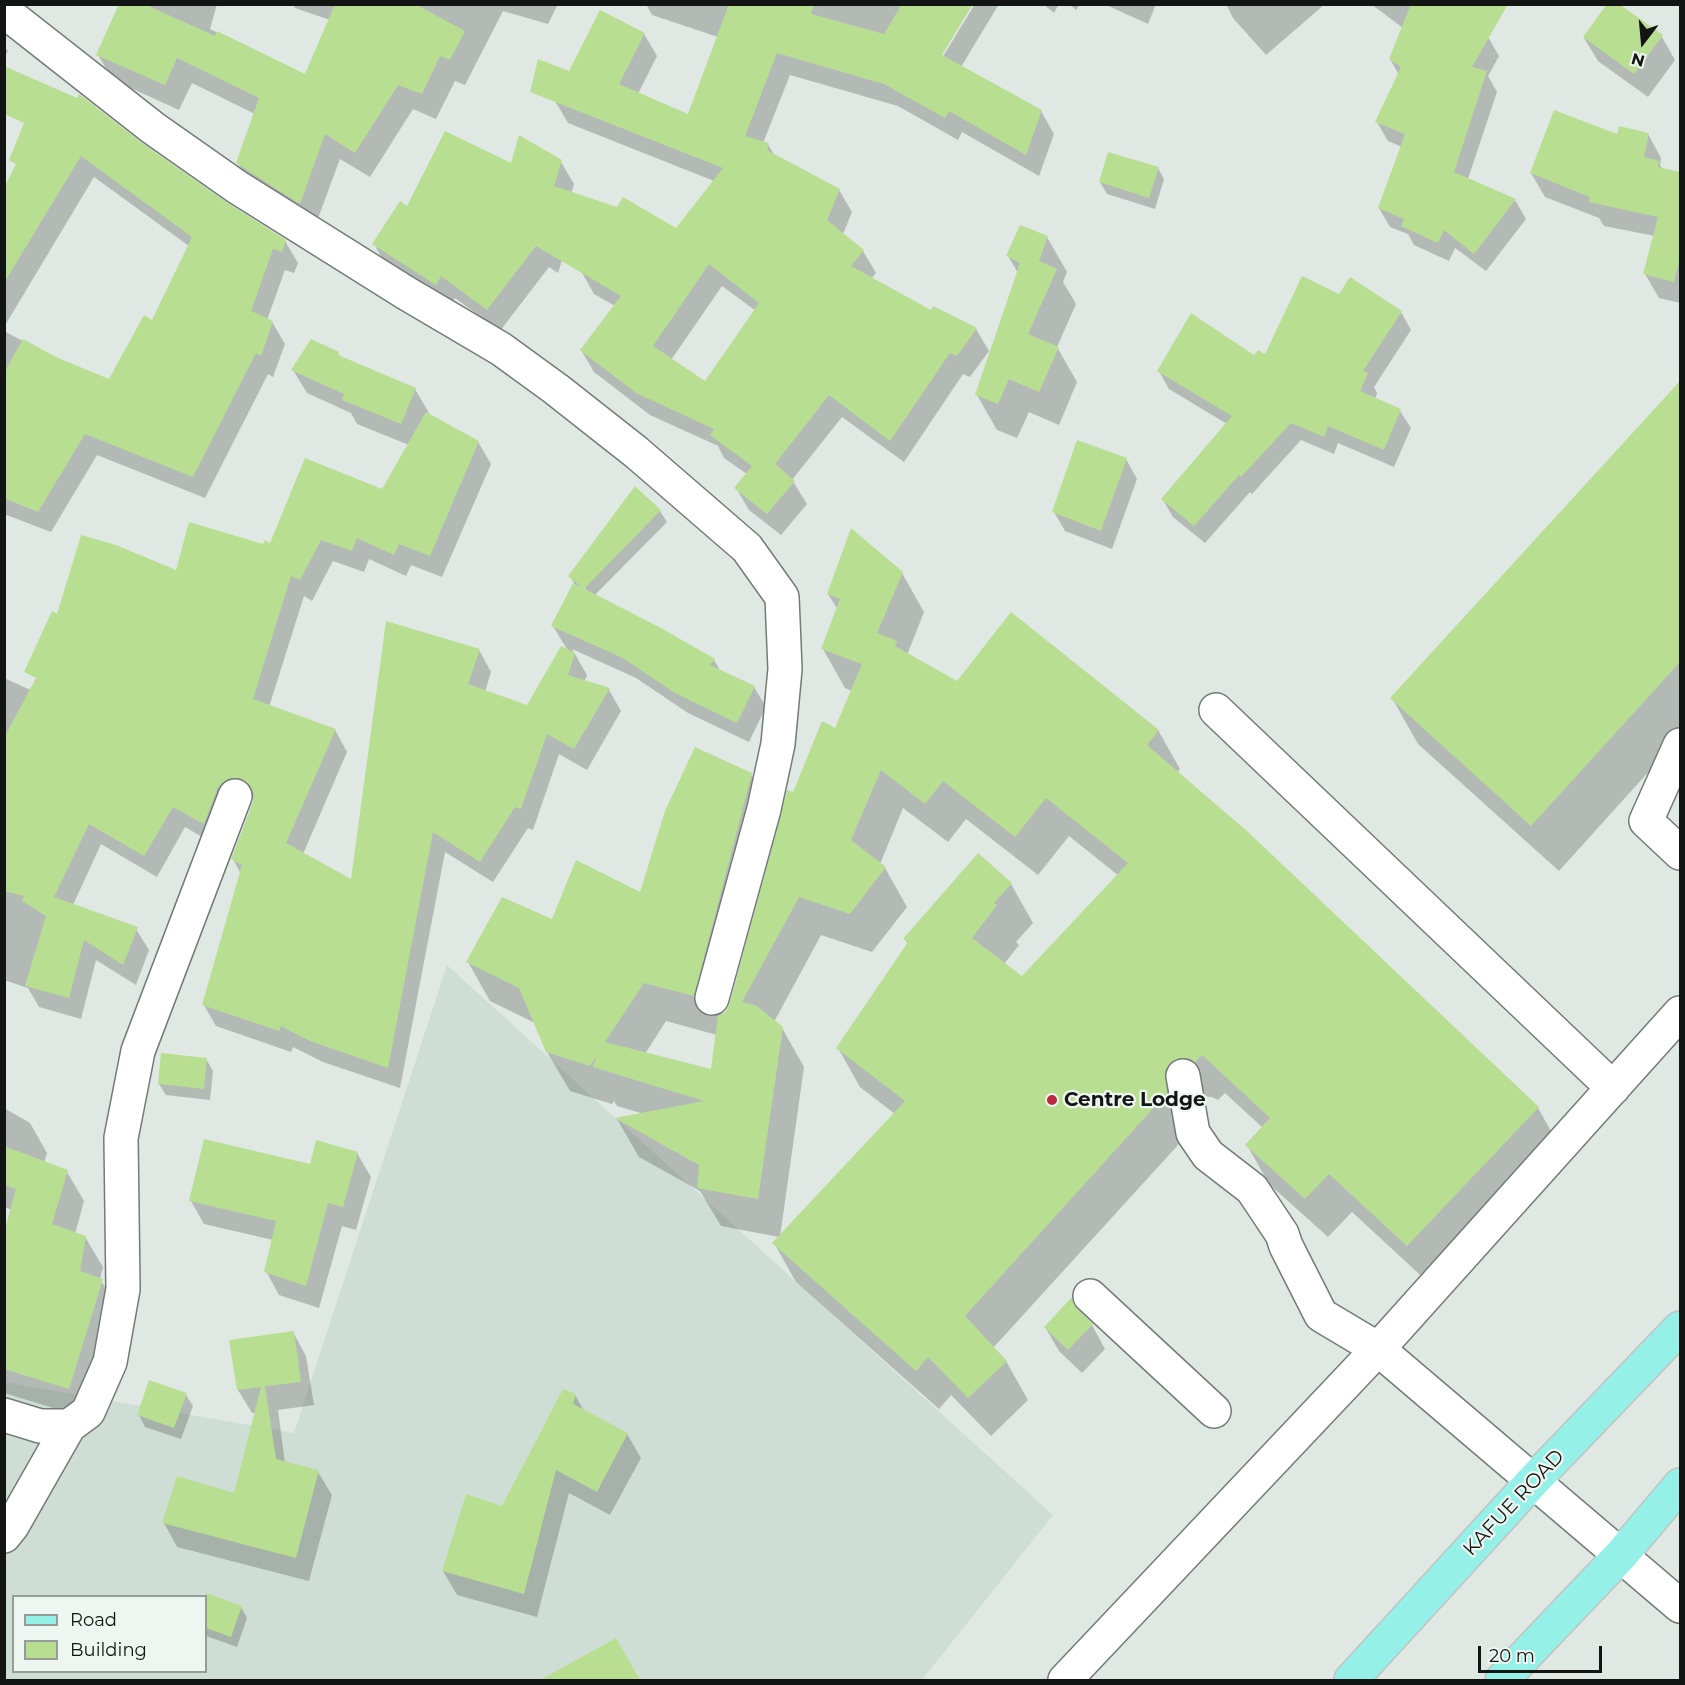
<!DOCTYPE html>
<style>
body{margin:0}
#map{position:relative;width:1685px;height:1685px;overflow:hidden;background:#e0e8e3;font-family:Montserrat,sans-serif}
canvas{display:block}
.frame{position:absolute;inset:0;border:6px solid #131514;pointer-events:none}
.legend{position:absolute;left:12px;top:1595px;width:195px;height:78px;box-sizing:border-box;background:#edf6f0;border:2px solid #969c98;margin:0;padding:8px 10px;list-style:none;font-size:18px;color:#131514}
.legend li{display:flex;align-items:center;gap:12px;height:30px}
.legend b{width:30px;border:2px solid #969c98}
.north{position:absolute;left:1613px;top:12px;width:60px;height:60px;-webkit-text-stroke:4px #edf6f0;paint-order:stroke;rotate:196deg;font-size:16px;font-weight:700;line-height:24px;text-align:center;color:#131514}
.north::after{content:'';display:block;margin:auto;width:21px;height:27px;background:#131514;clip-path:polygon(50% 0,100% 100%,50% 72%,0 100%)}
.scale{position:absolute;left:1478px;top:1646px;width:124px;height:27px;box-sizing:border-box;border:3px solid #131514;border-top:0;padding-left:8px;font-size:18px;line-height:21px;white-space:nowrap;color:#131514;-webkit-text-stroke:4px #edf6f0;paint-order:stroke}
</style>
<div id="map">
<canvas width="1685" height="1685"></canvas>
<div class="frame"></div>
<ul class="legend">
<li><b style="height:8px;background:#95f1e8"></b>Road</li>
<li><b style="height:16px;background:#b8de92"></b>Building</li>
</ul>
<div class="north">N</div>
<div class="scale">20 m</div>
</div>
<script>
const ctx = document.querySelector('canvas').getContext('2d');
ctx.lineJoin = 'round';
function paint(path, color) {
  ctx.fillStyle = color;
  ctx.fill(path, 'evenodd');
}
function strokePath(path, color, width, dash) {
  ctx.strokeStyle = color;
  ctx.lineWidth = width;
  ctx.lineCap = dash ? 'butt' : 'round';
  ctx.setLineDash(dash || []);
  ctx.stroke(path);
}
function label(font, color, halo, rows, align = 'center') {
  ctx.font = font + ' Montserrat,sans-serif';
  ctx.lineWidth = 4.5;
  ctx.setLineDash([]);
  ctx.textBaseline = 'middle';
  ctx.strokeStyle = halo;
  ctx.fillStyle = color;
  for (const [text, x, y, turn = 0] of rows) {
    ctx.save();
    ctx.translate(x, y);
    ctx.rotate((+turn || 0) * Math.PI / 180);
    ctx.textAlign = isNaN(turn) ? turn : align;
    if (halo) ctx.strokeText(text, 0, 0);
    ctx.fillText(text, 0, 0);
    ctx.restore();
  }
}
const built = new Path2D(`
 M447,965L1053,1515L922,1680H5L4,1382L294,1433ZM14,1596H206V1672H14Z`);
const shadow = new Path2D(`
 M120,4H217L210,29L306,76L330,20L295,8L293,4H558L548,24L503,11L465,85L455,81L436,119L413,109L370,177L340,159L314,229L252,189L238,163L255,114L192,83L179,110L113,80L98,55Z
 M646,4H971L937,61L939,63L975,4H999L961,67L1041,111L1054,134L1039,176L962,132L958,140L898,106L790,75L763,143L768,145L775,156L839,190L852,212L843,234L863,251L876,273L871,279L932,312L976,329L989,351L970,377L963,374L904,462L842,417L792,480L807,504L781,535L749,510L736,488L747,474L724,458L718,446L650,415L594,372L581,350L615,306L594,294L581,271L676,230L714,181L568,123L555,101L644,34L657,56L638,94L689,116L718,37L652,15ZM722,286L756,311L706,383L671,360Z
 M1043,4H1059L1054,13Z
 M1069,4H1080L1076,10Z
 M1104,4H1156L1148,24Z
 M1226,4H1325L1266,55L1233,18Z
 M1371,4H1446L1488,37L1499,56L1488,76L1497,92L1468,179L1515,200L1526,219L1486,271L1455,248L1449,261L1414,245L1408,234L1390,227L1379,208L1402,147L1388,141L1377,122L1399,75L1390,59L1403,28Z
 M1662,37L1675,60L1648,97L1598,61L1584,38Z
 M4,46L8,51L4,58Z
 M52,89L141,145L225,204L285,241L298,263L294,273L285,270L267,320L272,322L285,344L273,377L268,374L205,498L97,455L51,532L4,514V331L55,358L109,380L153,322L189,246L94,177L4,327V192Z
 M1648,134L1661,158L1660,165L1663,170L1680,174V303L1659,298L1645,274L1655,236L1604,226L1599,218L1545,197L1531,173L1618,136Z
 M561,162L574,184L569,201L577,214L558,273L549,267L500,331L455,298L449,307L387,267L374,244L408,208L502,177Z
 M1158,168L1164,179L1155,209L1107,194L1100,182Z
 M1047,237L1067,272L1063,282L1076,304L1057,347L1077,382L1059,425L1029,412L1017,438L997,430L977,395L1018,273L1008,256Z
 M1340,296L1401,312L1411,330L1374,387L1377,393L1375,399L1400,411L1411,428L1394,467L1338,443L1334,454L1301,440L1252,494L1250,492L1205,543L1173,517L1163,500L1227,424L1169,389L1159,371L1266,357Z
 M338,353L341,358L415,389L429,413L428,415L478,442L491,464L442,577L411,565L406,576L369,559L364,572L333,561L312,601L304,596L269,707L335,730L347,752L303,854L352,881L479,650L491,672L485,692L527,707L568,651L553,626L574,583L570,576L635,488L660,511L667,522L594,596L660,630L714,660L721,672L754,687L766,707L749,742L688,713L636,678L572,649L587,675L584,682L609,690L621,711L587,770L559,754L533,830L528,828L493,882L445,852L400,1088L323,1062L293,1047L291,1052L216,1026L204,1005L241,874L233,859L254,799H244L216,845L185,827L157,877L101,844L73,905L136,929L149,950L136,985L96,960L81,1019L39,1007L28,988L4,980V678L149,743L177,572L271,545L383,491L409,445L357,424L351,413L307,393L293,370ZM581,582L587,591H583L579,583Z
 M1680,383V737L1559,871L1418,744L1392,698Z
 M1126,459L1137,479L1112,549L1065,531L1054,512Z
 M902,573L924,612L907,655L957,682L1158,730L1180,769L1177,773L1538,1108L1560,1147L1430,1284L1352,1212L1328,1237L1269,1184L1247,1145L1263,1128L1225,1093L1218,1100L1212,1097L1203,1096L1189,1133L993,1348L1006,1361L1028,1400L991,1436L951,1395L939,1409L796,1282L774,1243L779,1237L721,1226L700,1191L639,1157L617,1119L644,1114L617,1106L614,1101L612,1104L570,1091L547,1052L535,1023L490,1001L468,962L553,921L640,895L751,775L774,814L721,1016L727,1012L731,1004L793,794L836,730L852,691L845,688L823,649L838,610L828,594ZM903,808L948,842L966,819L1038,875L1069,836L1119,876L1022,979L1004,964L1019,945L1016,942L1033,923L1011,884L905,939L908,945L838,1048L860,1087L895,1114L780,1237L804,1067L782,1028L774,1022L821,935L872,952L907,907L885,868L880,864ZM666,1021L717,1035L712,1071L645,1054Z
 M206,1059L213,1071L210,1100L166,1095L159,1084Z
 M4,1108L30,1123L47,1153L44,1163L67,1172L84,1201L75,1234L85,1237L103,1267L100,1279L119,1310L86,1418L4,1393V1237L12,1210L4,1207Z
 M357,1153L371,1177L356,1230L342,1226L319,1308L279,1295L266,1271L273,1240L204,1224L191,1201Z
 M1080,1314L1092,1325L1105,1349L1082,1373L1059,1351L1045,1327Z
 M293,1332L306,1356L314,1405L278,1410L285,1463L318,1472L332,1495L309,1581L177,1547L164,1523L235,1495L256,1413H252L238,1390Z
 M186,1395L193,1406L181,1439L145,1427L139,1415Z
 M575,1395L584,1411L627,1434L641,1458L610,1515L569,1493L537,1617L457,1595L443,1571L503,1508Z
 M208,1595L241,1607L247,1618L237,1647L206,1636V1602Z
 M616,1640L639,1680H543Z`);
const building = new Path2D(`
 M119,4H144L215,36L217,31L305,74L335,4H415L465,31L450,60L440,56L422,94L398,85L355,153L325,134L300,204L236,163L259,98L177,58L165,85L96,55Z
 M729,4H814L811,14L884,34L902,4H973L942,55L1042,110L1026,155L949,111L945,118L884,84L777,53L745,136L769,143L767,150L840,189L827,220L864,250L851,266L931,310L933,306L977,328L957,356L950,353L890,441L829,395L775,464L795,481L767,514L734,488L752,466L710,435L714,429L636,393L580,350L621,296L536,246L487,310L441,276L436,285L372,244L400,201L407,206L445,131L511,163L519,135L562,160L554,186L617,207L623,197L676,228L723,168L530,92L538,59L569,71L600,10L645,33L619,84L688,114ZM709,264L759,303L705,381L653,346Z
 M1411,4H1508L1472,67L1487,71L1454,172L1516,199L1474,254L1444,230L1438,243L1401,226L1404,219L1378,208L1405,134L1375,122L1401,67L1389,59Z
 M1607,4H1619L1663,35L1634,74L1583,37Z
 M4,66L77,98L79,94L142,143L226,202L286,240L282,252L273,249L251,311L273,321L261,356L256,353L193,477L85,434L38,512L4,498V373L23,339L56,357L109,379L144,315L152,320L192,237L81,156L4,283V188L16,164L9,160L24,123L4,114Z
 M1554,110L1617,134L1619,126L1649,133L1644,157L1659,161L1658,167L1680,172V257L1674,282L1643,274L1658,217L1589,202L1590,197L1530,173Z
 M1108,152L1159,167L1149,198L1099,182Z
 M1020,225L1048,236L1039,261L1057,269L1028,334L1059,347L1039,392L1009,379L998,404L975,395L1020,263L1006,256Z
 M1302,276L1339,294L1350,277L1402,311L1363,371L1368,373L1360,391L1401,409L1384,450L1328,426L1324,437L1291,423L1241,477L1239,475L1194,526L1161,499L1232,416L1157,371L1191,313L1254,355L1258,350L1265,354Z
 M311,339L339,352L338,355L416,388L401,424L342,400L344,394L291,370Z
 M1680,381V662L1531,826L1390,698Z
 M426,412L479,441L430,556L399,544L394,555L357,538L352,551L321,540L300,580L291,576L253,699L336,729L286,843L351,879L386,621L480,649L468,684L527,705L561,646L575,653L568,675L610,688L574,749L547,734L521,809L515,807L480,862L433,832L388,1068L310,1041L281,1026L279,1031L202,1005L242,865L231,859L253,803L254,794L250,785L241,778H231L223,782L217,789L204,824L173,807L144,856L89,824L54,897L138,927L123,965L84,940L69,998L25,986L46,916L22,901L24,896L4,891V738L36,678L24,672L52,611L57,614L81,535L116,545L176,570L189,522L263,544L265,540L270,543L305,458L382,489Z
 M1077,440L1127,458L1101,531L1052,512Z
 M635,486L661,510L584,589L568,576Z
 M851,528L903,572L877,633L897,641L895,646L957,681L1011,612L1159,730L1147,745L1248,832L1539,1107L1407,1246L1329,1174L1305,1199L1245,1145L1270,1118L1202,1055L1195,1062L1189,1058H1180L1171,1062L1165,1070L1167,1093L965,1316L1007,1361L968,1398L928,1357L916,1371L772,1243L905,1101L836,1048L908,942L903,939L978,853L1012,883L994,903L997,905L972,938L1022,976L1128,863L1046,798L1015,837L943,781L925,804L881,770L851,840L886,867L850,914L799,897L742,1002L757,1006L783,1027L758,1199L697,1188L699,1165L615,1118L704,1101L593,1067L596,1057L590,1066L546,1052L519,988L466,962L502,897L552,919L576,860L640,892L665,811L695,747L752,773L694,996L644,983L605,1042L711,1069L718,1016L726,1011L730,1003L787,790L793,792L822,721L835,728L862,664L821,649L840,599L827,594Z
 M573,583L661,628L715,659L710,665L755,686L737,723L675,693L623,658L551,626Z
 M161,1053L207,1058L204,1089L158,1084Z
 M204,1139L310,1164L316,1140L358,1152L343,1207L328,1203L306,1286L264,1272L276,1221L189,1201Z
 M4,1146L68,1170L52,1224L86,1236L80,1271L103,1279L69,1389L4,1369V1232L16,1189L4,1185Z
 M1072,1297L1077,1309L1093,1324L1068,1350L1044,1327Z
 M294,1331L301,1382L265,1386L276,1459L319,1470L296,1558L162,1523L177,1476L234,1493L261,1387L237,1390L229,1340Z
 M149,1380L187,1393L174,1428L137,1415Z
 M563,1389L576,1394L573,1404L628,1433L597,1492L556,1470L524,1594L442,1571L466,1494L502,1506Z
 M206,1593L242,1606L231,1637L206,1628Z
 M616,1638L640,1680H540Z`);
const minor = new Path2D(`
 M4,11L153,128L237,187L406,293L501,349L556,389L636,452L747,548L782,597L785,669L778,744L764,809L712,998
 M1216,710L1613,1088
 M1680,745L1646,821L1680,853
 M1183,1076L1193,1133L1208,1155L1252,1189L1282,1234L1286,1246L1321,1315L1378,1349L1680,1606
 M1090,1296L1214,1411
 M4,1415L40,1426H69L88,1412L110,1362L123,1289L121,1138L138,1051L235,796
 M4,1536L12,1526L69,1426
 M1065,1680L1378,1349L1680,1013`);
const major = new Path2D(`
 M1351,1680L1533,1481L1680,1328
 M1502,1680L1621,1555L1680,1485`);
const markers = [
 [1052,1100,6,"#ba2940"]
];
const poiNames = [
 ["Centre Lodge",1064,1100]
];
const streetNames = [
 ["KAFUE ROAD",1514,1503,-47]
];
paint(built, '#cfded4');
paint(shadow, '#0003');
paint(building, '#b8de92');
strokePath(minor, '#737b76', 36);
strokePath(major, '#c2c2c2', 36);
strokePath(minor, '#fff', 33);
strokePath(major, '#95f1e8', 33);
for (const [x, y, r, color] of markers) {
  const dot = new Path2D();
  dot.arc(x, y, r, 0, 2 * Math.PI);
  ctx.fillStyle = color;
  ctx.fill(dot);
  strokePath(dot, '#edf6f0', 2);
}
label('bold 20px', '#131514', '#edf6f0', poiNames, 'left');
label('20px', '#131514', '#edf6f0', streetNames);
</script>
